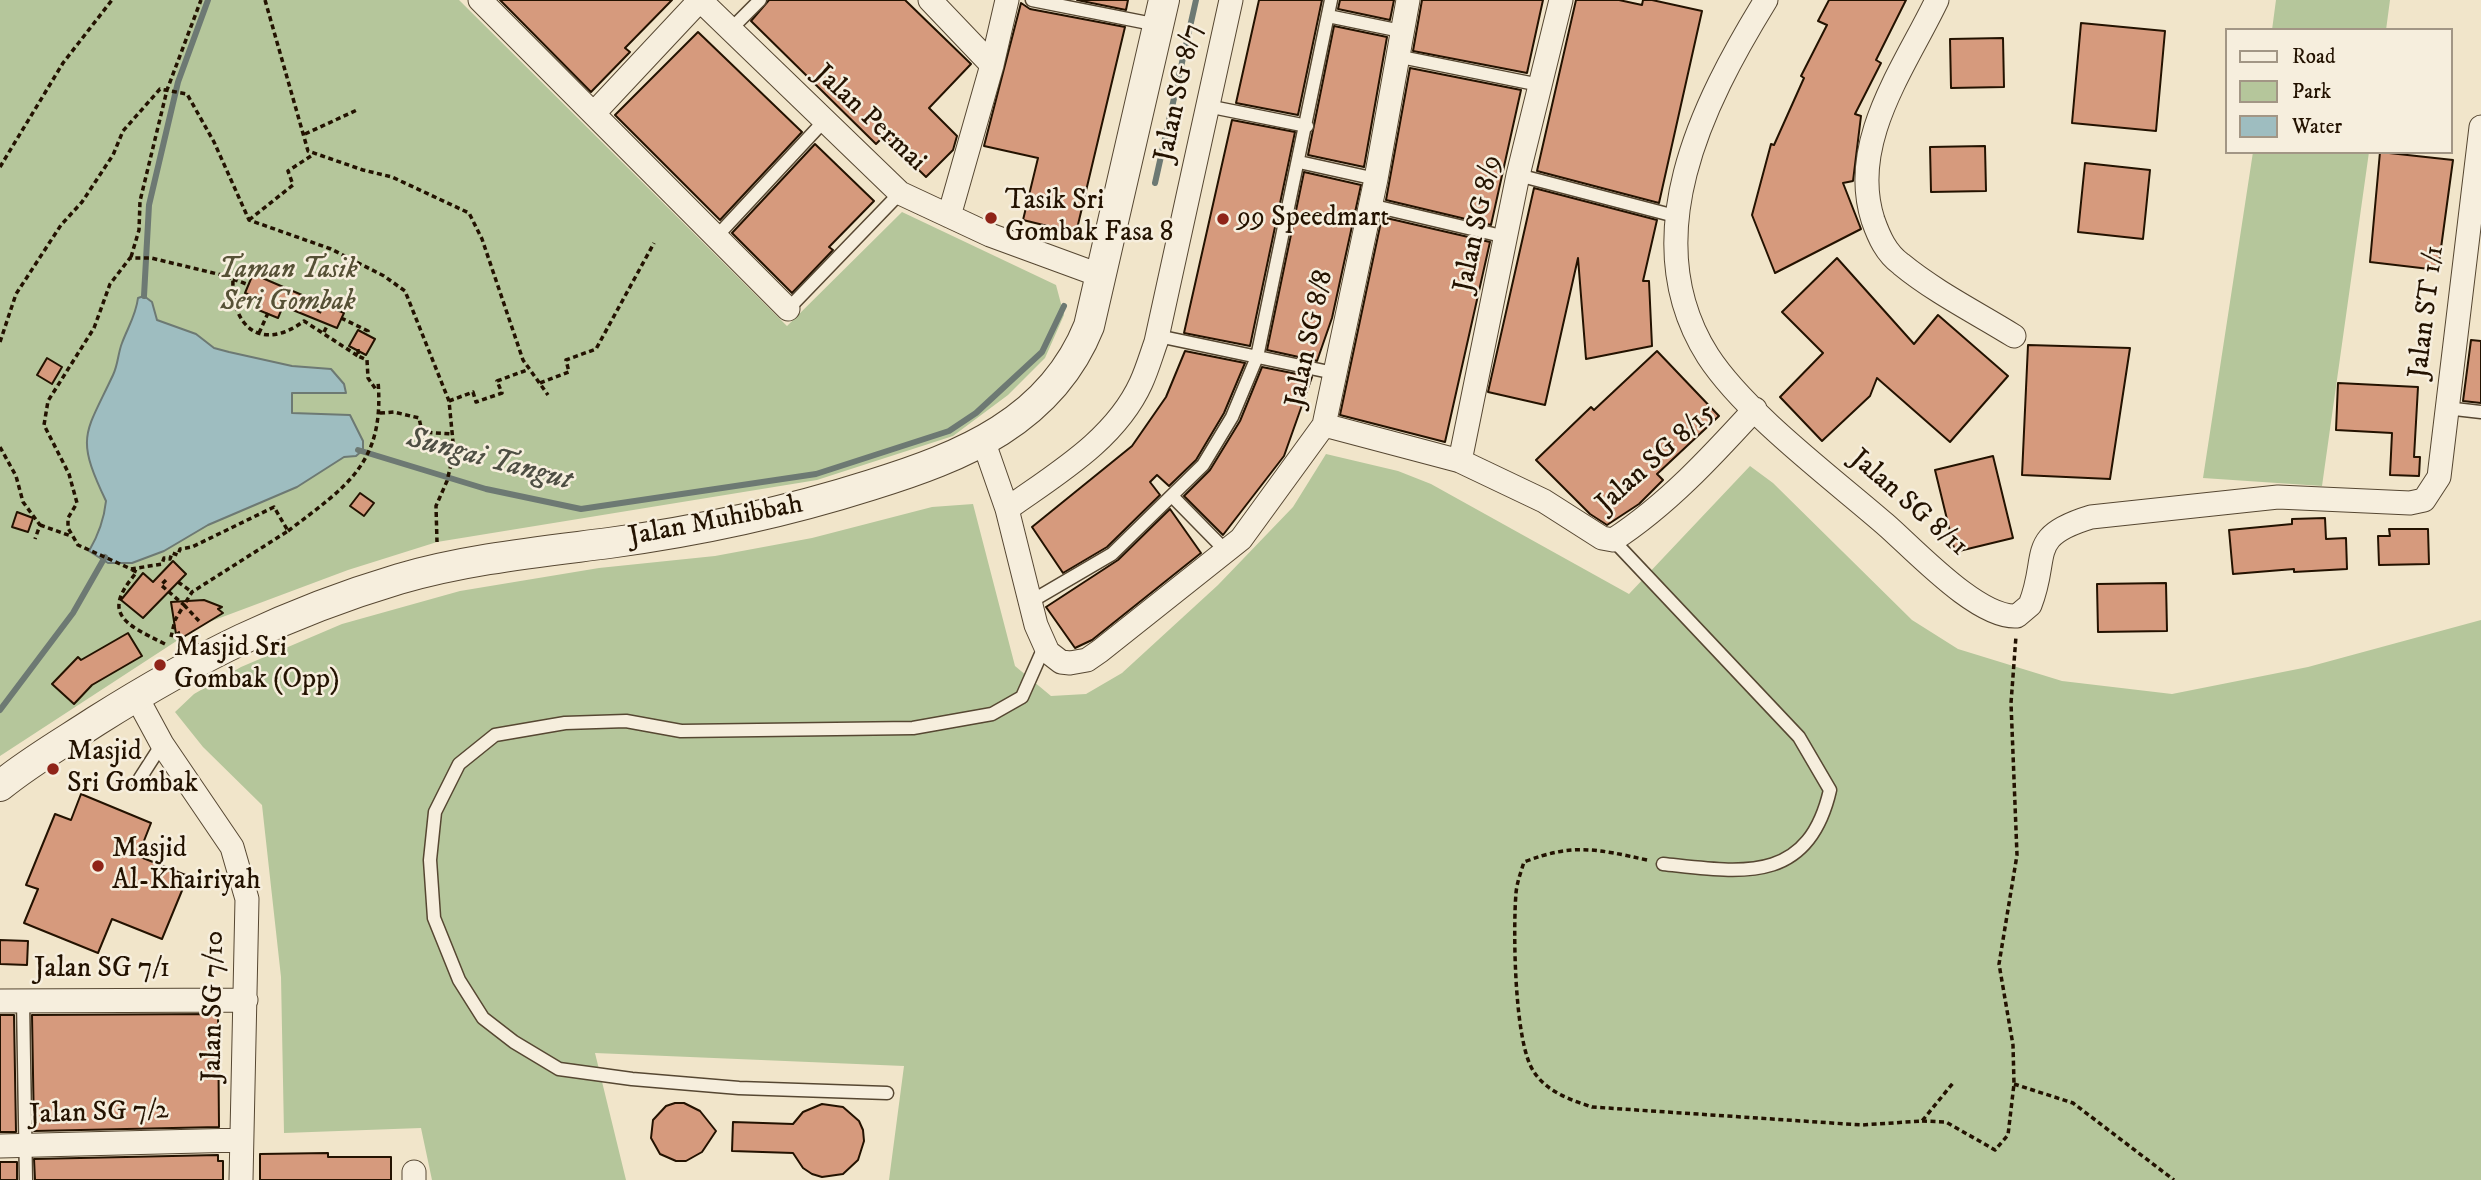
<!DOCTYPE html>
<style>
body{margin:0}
#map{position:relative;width:2481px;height:1180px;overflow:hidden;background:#f1e5ca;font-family:"IM FELL DW Pica",serif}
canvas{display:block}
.legend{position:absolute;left:2225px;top:28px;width:228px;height:126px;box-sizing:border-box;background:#f6eedd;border:2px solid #a29685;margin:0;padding:9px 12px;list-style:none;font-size:21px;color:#231200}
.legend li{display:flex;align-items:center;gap:14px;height:35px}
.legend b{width:35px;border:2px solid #a29685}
</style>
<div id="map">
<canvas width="2481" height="1180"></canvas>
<ul class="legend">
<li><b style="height:9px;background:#f6eedd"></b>Road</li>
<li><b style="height:19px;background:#b5c69b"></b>Park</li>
<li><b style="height:19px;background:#9ebdc0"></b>Water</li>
</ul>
</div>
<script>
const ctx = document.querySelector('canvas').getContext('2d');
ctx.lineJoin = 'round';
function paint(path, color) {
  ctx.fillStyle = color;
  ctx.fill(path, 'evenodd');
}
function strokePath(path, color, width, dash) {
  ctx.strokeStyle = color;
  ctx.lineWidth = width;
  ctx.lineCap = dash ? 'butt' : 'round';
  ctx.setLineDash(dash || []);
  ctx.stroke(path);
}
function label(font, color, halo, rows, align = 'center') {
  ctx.font = font + ' "IM FELL DW Pica",serif';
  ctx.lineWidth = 5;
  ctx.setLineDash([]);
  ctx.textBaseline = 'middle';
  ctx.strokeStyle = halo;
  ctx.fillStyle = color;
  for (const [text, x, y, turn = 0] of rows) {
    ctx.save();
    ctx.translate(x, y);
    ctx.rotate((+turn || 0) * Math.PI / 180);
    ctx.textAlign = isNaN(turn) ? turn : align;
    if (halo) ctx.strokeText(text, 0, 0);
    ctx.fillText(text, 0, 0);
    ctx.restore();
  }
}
const green = new Path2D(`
 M0,0H459L787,326L902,212L1056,285L1064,315L1045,358L1008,395L953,436L817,480L437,542L348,570L201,625L0,756Z
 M2276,0H2390L2386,30H2272Z
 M2253,152H2369L2322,486L2203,478Z
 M1326,454L1398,471L1431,484L1629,594L1750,466L1773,483L1912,620L1958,649L2062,681L2172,694L2308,667L2481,620V1180H889L904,1066L595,1053L626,1180H432L421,1128L284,1133L281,977L262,805L203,747L175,712L194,694L241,667L342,624L460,591L599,568L715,556L812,538L932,507L973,504L1015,666L1051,696L1086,694L1122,673L1218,585L1293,507Z`);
const water = new Path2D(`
 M144,296L152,302L157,320L196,334L214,348L229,352L292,366L331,369L344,384L346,393H292V413L350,415L363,441V450L356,456L344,457L297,487L208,525L164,551L132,563H108L89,551C99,534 104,520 106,501C75,436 85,435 113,375C118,365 118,353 122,343C128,327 136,315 138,298Z`);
const stream = new Path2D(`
 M1155,183L1196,0
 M144,296L149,205L178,82L208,0
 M358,450L486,489L581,509L816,474L949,431L976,413L1042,352L1064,306
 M0,710L73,613L105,557`);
const building = new Path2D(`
 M500,0H672L625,48L630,52L591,92Z
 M769,0H905L971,64L929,108L957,136L953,150L926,177L884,136L876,144L751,21Z
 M1077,0H1128L1126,10Z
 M1259,0H1322L1298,115L1236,103Z
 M1340,0H1394L1390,20L1338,9Z
 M1422,0H1543L1527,73L1413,51Z
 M1576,0H1619L1642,5L1643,0H1652L1702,11L1659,203L1537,171Z
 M1829,0H1906L1876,60L1881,63L1855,114L1861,116L1853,181L1843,183L1861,229L1775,273L1752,215L1771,144L1774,145L1804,78L1801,76L1827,25L1818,21Z
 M1021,3L1030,9L1125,27L1076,233L1023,220L1038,158L984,146Z
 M2081,23L2165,31L2156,131L2072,123Z
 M1334,26L1387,37L1364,167L1308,155Z
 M698,32L802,132L720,220L615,115Z
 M2003,38L2004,87L1951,88L1950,39Z
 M1410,68L1521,90L1491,225L1386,200Z
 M1232,120L1295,132L1250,346L1184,333Z
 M815,144L874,201L829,247L833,250L792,293L732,233Z
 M1985,146L1986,191L1931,192L1930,147Z
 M2380,152L2453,160L2438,270L2370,262Z
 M2085,163L2150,170L2143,239L2078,232Z
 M1304,172L1361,185L1332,318L1317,361L1267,350Z
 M1534,188L1657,220L1643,281H1649L1652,346L1586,359L1578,258L1545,405L1488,392Z
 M1382,217L1490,242L1445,442L1340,415Z
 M1837,258L1914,344L1938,315L2008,376L1950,442L1877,378L1870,396L1822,441L1780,397L1823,353L1782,312Z
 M253,274L344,313L337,328L283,306L278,318L256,309L260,299L245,293Z
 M358,330L375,339L366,355L349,346Z
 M2471,340L2481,341V403L2463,401Z
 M2028,345L2130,348L2110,479L2022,475Z
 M1185,351L1245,363L1224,413L1196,460L1169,486L1157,475L1150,482L1160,495L1107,547L1063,573L1032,527L1132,446L1166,397Z
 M1657,351L1719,416L1657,474L1663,480L1639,504L1607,525L1590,514L1536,460L1591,407L1594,410Z
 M47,358L62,367L52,384L37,375Z
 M1262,367L1312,377L1284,456L1223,535L1184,496L1210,470L1240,421Z
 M2338,383L2418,387L2414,457H2420L2419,476L2390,475L2392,433L2336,430Z
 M1993,456L2013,538L1955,552L1935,470Z
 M360,493L374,503L364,516L350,506Z
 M1170,509L1201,553L1092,640L1075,648L1046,607L1118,560Z
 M17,512L33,518L28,532L12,527Z
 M2325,518L2326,539L2346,538L2347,569L2294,572V569L2233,574L2229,530L2292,524V519Z
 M2389,529H2428L2429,564L2379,565L2378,536H2390Z
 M173,561L186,574L143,618L121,600L143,573L153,582Z
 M2166,583L2167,631L2098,632L2097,584Z
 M204,600L222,607L218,609L223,613L180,639L179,632L176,634L171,602Z
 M128,633L142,656L92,685L74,704L52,684L78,657L81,660Z
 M81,794L151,823L138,856L188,876L162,939L112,919L98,953L24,923L38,889L26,885L55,814L71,820Z
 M0,940L28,941L27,965L0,964Z
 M218,1014L219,1127L34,1131L32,1015Z
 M0,1015H14L16,1132H0Z
 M675,1103H684L700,1111L716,1131L702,1152L686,1161H676L660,1154L651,1138L653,1120L666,1106Z
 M822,1104L843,1107L859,1121L863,1130L864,1141L858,1160L843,1174L822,1177L812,1174L803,1168L793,1153L732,1151L733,1122L793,1124L803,1112Z
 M328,1153V1157H391V1180H260V1154Z
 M218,1155V1161H223V1180H35L34,1159Z
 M0,1162H17V1180H0Z`);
const path = new Path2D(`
 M265,0L308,151L363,170L392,177L469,213L482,239L523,360L548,395
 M305,134L357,110
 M0,167L63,63L112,0
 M249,220L293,185L288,171L314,154
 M131,257L139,230L140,201L167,90L201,0
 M233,279L249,285
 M301,304L324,313
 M341,318L368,331L366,334
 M324,332L328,324
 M259,333L268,313
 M0,342L16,294L61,225L82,202L113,155L123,131L160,89L187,94L214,142L249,220L331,249L384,276L405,291L449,401L454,452L447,481L436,506L437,542
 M358,349V356L367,360L368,378L377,391
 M540,383L569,372L566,360L596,349L654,243
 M449,401L473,392L476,402L502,393L497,381L527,370
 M380,413L394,412L419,418L422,432L452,434
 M0,447L16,476L23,502L40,525L35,539
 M40,525L71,536
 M288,531C347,486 385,463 378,381
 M132,570L137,572C100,614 125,624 165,644
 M166,580L161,585L184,605L175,620L171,637
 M178,582L192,592
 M199,621L184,605L192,592L288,531L274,507L192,547L180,549L178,555L172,553L170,559L164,558L162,564L131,569L78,545L68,528V518L77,503L69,474L44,425L48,401L94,328L110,284L130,258H151L222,275L233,279C231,328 262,352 304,321L358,356
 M1647,860C1597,849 1573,843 1524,862C1521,872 1517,882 1516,893C1513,929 1514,1044 1534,1072C1547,1092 1571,1100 1592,1107L1862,1125L1922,1121L1953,1083
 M2014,1084L2073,1103L2174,1180
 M1922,1121L1946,1122L1995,1150L2008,1135L2014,1084L2013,1045L1999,964L2017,855L2011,703L2016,636`);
const service = new Path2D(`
 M1032,0L1158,25
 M1328,16L1401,31
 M731,29L760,0
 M1396,56L1540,85
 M1207,106L1307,126
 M1299,162L1376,179
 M1518,175L1675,216
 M1370,205L1506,237
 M717,236L825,120
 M788,309L900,193
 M1158,336L1334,373
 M2446,408L2481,412
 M1172,496L1227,552
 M1613,540L1799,737L1830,790C1808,886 1740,872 1663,864
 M1030,602L1112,554L1203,465L1232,417L1257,357L1331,0
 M137,783L162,744
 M23,1000L26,1180
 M887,1093L739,1088L632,1079L559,1069L514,1042L483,1018L459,980L434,918L430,860L435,812L459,764L495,735L565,723L626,721L681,731L913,728L992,714L1022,697L1045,645`);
const minor = new Path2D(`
 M480,0L788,309
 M700,0L900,193L990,235L1099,275
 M930,0L992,65
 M1766,0C1702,104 1634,239 1708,356C1745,413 1832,478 1885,524C1914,549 1978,619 2017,616L2030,605C2050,555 2025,537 2091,517L2278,497L2410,503L2424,500L2439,477L2481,127
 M1937,0C1905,67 1848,142 1873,220C1879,237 1886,253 1901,264C1935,292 1977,313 2014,336
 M595,112L700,0
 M949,216L992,65L1007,0
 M1324,425L1460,461L1544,501L1602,538L1613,540C1667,505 1712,456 1755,409
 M984,443L1007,509L1036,625L1048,652L1061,662L1070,663L1087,660L1100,651L1241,539L1324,425L1376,179L1408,0
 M1460,461L1518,175L1561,0
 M1007,509C1056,474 1115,440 1141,383C1147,370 1151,356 1156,342L1231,0
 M136,696L162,744L232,847L247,899L241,1180
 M0,1001L246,1000
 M0,1146L241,1140
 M414,1180V1172`);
const tertiary = new Path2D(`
 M0,786C29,762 64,742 96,721C196,658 285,613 399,579C467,559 539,552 609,543C698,531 786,512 871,485C962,457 1051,421 1089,326L1164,0`);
const markers = [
 [991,218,7,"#8f2418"],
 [1223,219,7,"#8f2418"],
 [160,665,7,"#8f2418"],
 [53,769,7,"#8f2418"],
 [98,866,7,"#8f2418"]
];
const streetNames = [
 ["Jalan SG 8/7",1180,93,-78],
 ["Jalan Permai",869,119,43],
 ["Jalan SG 8/9",1479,224,-78],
 ["Jalan ST 1/1",2428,312,-83],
 ["Jalan SG 8/8",1311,339,-78],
 ["Jalan SG 8/15",1657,459,-42],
 ["Jalan SG 8/11",1908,504,41],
 ["Jalan Muhibbah",716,522,-11],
 ["Jalan SG 7/1",102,970],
 ["Jalan SG 7/10",215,1006,-89],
 ["Jalan SG 7/2",99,1114,-2]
];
const poiNames = [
 ["Tasik Sri",1005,202],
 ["Gombak Fasa 8",1005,234],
 ["99 Speedmart",1237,219],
 ["Masjid Sri",174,649],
 ["Gombak (Opp)",174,681],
 ["Masjid",67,753],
 ["Sri Gombak",67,785],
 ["Masjid",112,850],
 ["Al-Khairiyah",112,882]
];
const parkNames = [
 ["Taman Tasik",288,271],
 ["Seri Gombak",288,303]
];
const waterNames = [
 ["Sungai Tangut",489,461,15]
];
paint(green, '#b5c69b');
paint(water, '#9ebdc0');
strokePath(water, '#6d7973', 2);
strokePath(stream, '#6d7973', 6);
paint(building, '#d69a7d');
strokePath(building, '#231200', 2);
strokePath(service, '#564732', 15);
strokePath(minor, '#564732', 25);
strokePath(tertiary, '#564732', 32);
strokePath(path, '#231200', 3.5, [5, 3.5]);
strokePath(service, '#f6eedd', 12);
strokePath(minor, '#f6eedd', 23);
strokePath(tertiary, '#f6eedd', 30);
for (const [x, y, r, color] of markers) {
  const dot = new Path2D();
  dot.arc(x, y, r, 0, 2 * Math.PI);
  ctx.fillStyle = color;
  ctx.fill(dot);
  strokePath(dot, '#f6eedd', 2.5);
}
label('28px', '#231200', '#f6eedd', streetNames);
label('28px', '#231200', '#f6eedd', poiNames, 'left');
label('italic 28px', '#565136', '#f6eedd', parkNames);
label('italic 30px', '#4e4e43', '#f6eedd', waterNames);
</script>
